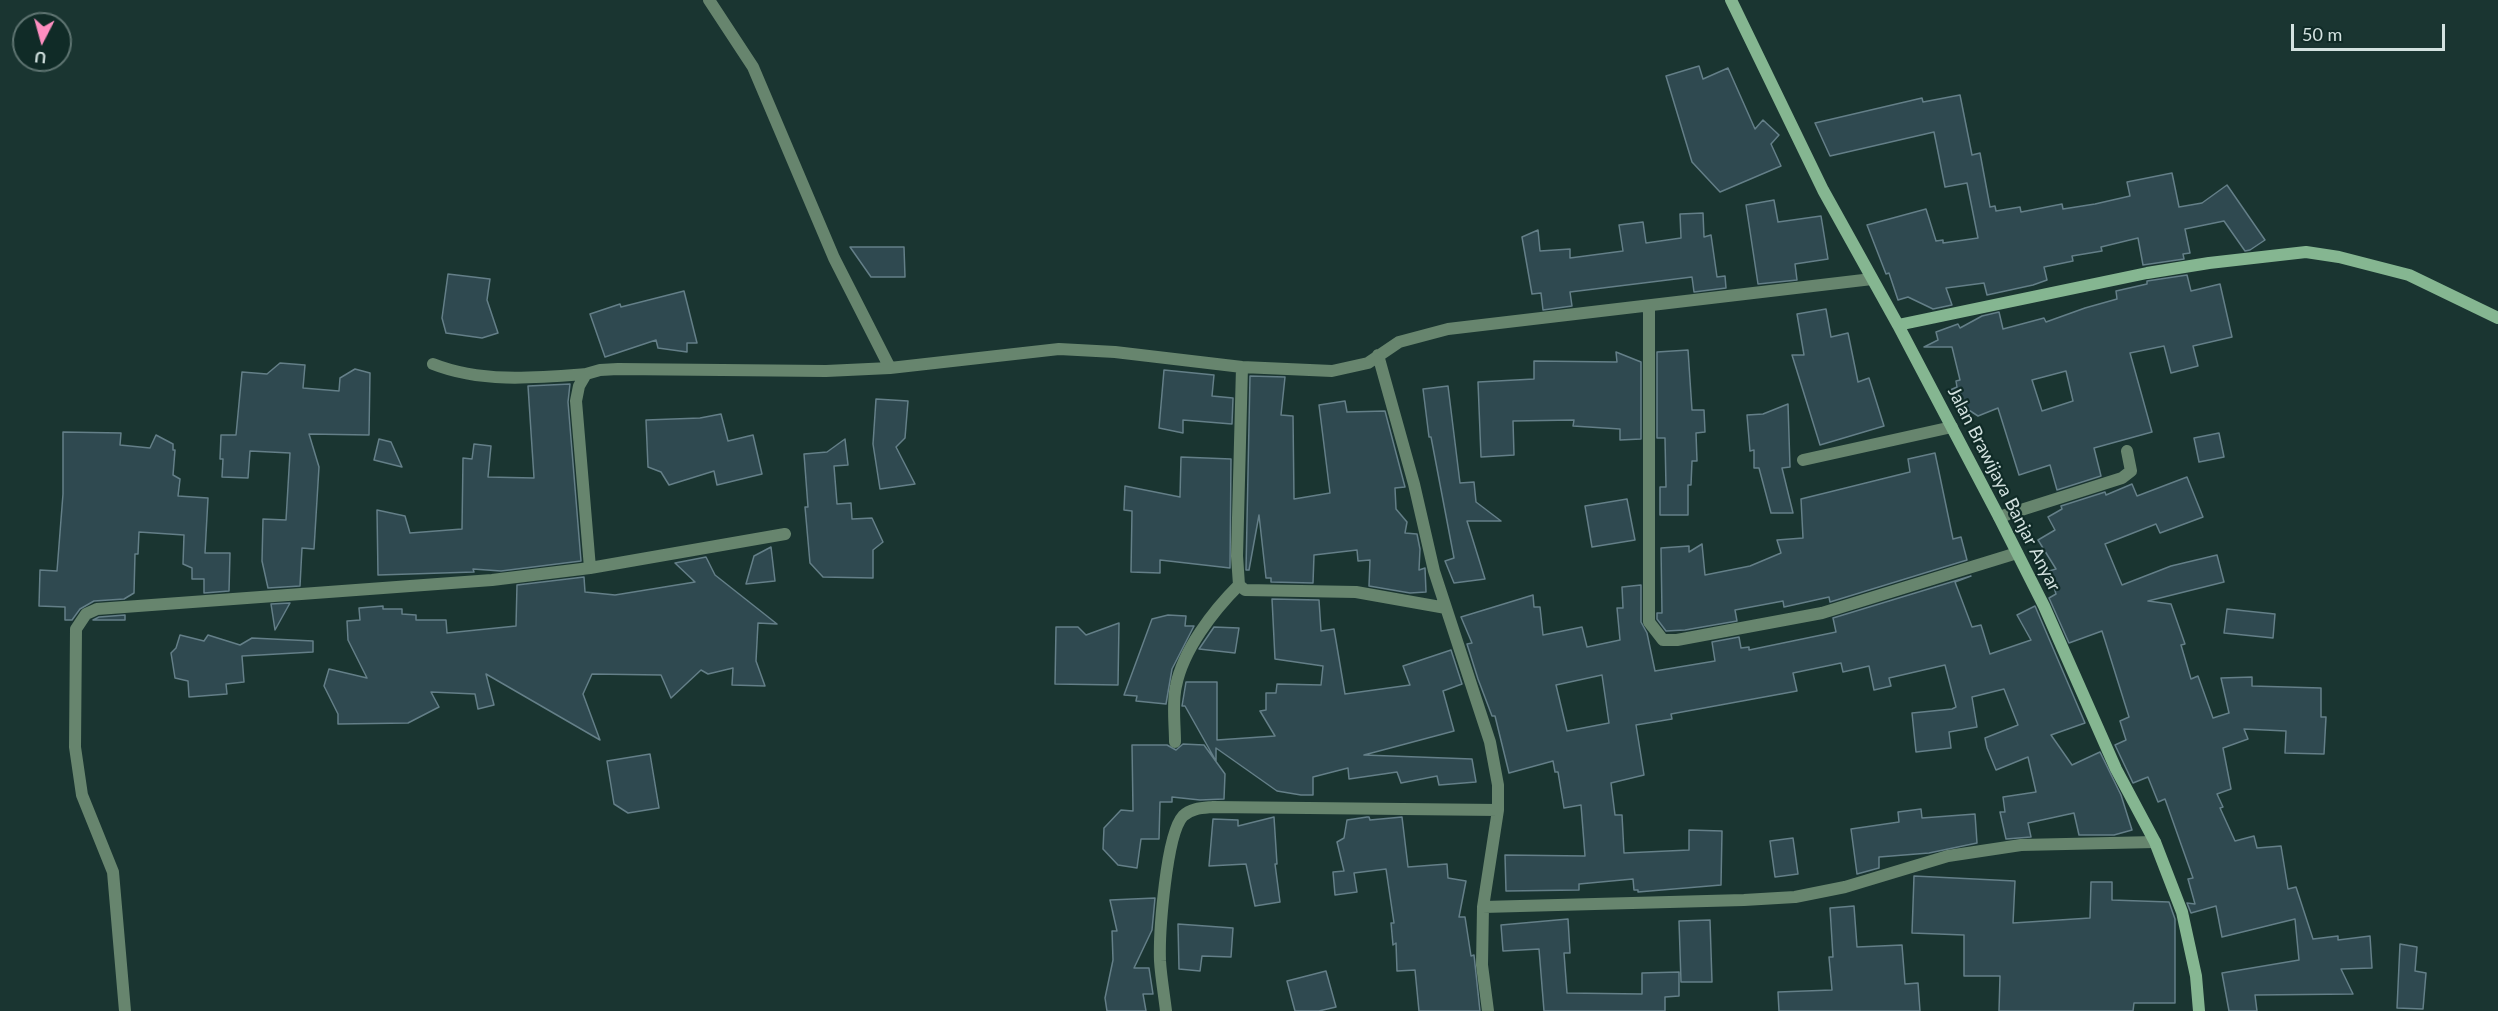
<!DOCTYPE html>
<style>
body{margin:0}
#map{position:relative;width:2498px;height:1011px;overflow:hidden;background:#1a3531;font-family:Lato,sans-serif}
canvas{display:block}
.north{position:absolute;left:12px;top:12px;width:60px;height:60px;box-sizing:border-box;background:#102b27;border:2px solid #5e7471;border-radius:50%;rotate:186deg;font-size:16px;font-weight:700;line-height:24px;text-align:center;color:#d3e2e0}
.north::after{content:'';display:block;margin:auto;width:21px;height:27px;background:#fd8ec0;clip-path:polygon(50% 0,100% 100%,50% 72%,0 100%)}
.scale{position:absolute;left:2291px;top:24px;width:154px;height:27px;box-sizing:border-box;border:3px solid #d3e2e0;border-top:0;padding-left:8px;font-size:18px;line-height:21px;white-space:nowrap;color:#d3e2e0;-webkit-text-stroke:4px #102b27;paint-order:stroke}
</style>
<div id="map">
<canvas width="2498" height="1011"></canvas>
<div class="north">U</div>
<div class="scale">50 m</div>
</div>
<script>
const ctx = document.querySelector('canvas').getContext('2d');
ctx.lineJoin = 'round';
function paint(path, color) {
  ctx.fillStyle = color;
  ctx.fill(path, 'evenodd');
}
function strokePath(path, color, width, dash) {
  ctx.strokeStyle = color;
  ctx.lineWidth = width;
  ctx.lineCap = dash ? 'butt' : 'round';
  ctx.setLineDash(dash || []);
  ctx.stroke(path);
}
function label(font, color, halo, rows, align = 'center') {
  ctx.font = font + ' Lato,sans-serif';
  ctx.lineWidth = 4.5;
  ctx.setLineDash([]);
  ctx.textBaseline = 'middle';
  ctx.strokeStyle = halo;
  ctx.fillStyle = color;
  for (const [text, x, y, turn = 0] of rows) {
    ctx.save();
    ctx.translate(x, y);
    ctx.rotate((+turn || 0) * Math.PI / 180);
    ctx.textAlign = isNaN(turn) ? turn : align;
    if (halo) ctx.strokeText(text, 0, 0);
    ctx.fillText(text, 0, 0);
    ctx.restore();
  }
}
const building = new Path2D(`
 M1699,66L1703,79L1728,68L1755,129L1763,120L1779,135L1771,144L1781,166L1720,192L1692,162L1666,76Z
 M1960,95L1972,155L1980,153L1990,207L1995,206L1996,211L2020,207L2021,212L2062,204L2063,209L2095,204L2130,196L2127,182L2172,173L2179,207L2202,203L2227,185L2265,240L2250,250L2245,251L2224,221L2185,229L2190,253L2183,254L2184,259L2143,265L2138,238L2101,247L2102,251L2072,256L2073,261L2044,267L2047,280L2033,285L1987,295L1984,283L1946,288L1952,305L1933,309L1908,297L1898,300L1889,273L1886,274L1867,225L1926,209L1936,241L1943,240V243L1978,238L1967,183L1945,187L1934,132L1830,156L1815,123L1922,98L1923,102Z
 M1774,200L1778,222L1821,216L1828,259L1795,264L1797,280L1758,284L1746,205Z
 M1703,213L1704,237L1711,235L1717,277L1725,276L1726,288L1694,292L1692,277L1570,292L1572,306L1543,310L1541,293L1532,294L1522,237L1538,230L1540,251L1570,249V258L1623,251L1619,225L1643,222L1646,243L1681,238L1680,214Z
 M850,247H904L905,277H871Z
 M448,274L490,279L487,300L498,333L482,338L446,333L442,318Z
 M2187,275L2191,291L2220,284L2232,337L2193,346L2198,366L2171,373L2164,346L2130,353L2152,432L2094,448L2101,476L2057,490L2050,465L2019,475L1998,408L1978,416L1961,405L1960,400L1948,391L1957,387L1956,381L1960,380L1952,347H1924L1938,340L1936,332L1958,324L1960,328L1982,316L1999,312L2003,329L2044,318L2046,322L2085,308L2117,299L2116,291L2147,284V281ZM2066,371L2073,401L2042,411L2032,380Z
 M684,291L697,343H687V352L658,348L656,340L605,357L590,314L620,304L621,307Z
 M1826,309L1831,337L1848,333L1858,382L1869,378L1884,426L1820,445L1792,355H1804L1797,314Z
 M1688,350L1692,410H1704L1705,432L1696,433L1697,461H1692L1691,485H1688V515H1660V487H1666L1665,438H1657V352Z
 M1616,352L1641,362V439L1620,440V429L1573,426L1574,420L1513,421L1514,455L1481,457L1478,382L1534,379V361L1617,362Z
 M280,363L305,365L303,388L339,391L340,378L355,369L370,373L369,435L309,434L319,467L314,549L302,548L300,586L268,588L262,561L263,519L286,520L290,453L250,451L248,478L222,477L223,459H220L221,435H236L242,372L267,374Z
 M1164,370L1214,375L1212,396L1233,398L1232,424L1183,420V433L1159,428Z
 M1250,376L1285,377L1281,415L1293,416L1294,499L1330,493L1319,405L1345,401L1347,412L1385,411L1405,487L1395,488L1396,509L1407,522L1405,533L1417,534L1420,549L1419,570L1425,568L1426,592L1410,593L1369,586L1370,560L1358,561L1357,550L1314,555L1313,583L1271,582V578H1266L1259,515L1249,570H1246Z
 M570,384L568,402L581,561L501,571L473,569L474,572L378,575L377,510L405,516L410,533L462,529L463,458L472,459L474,444L491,446L488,477L534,478L528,386Z
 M1448,386L1460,483L1474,482L1476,502L1501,521H1467L1485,579L1454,583L1445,561L1454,558L1431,437H1429L1423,389Z
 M876,399L908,401L905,438L896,447L915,484L880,489L873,444Z
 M1788,404L1790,467L1782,468L1793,513H1771L1759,468H1754V450L1750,451L1747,415L1763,414Z
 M721,414L728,441L753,435L762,474L717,485L714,471L669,485L661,472L648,467L646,420L700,418Z
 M63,432L121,433L120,445L150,448L156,435L173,444V450H175L173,475L180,479L178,496L208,498L205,553H230L229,591L204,593V579H192V568L183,564L184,535L139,532L138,554H135L134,593L124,599L94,601L80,609L72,620H65V607L39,606L40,570L57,571L63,494Z
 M2219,433L2224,457L2199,462L2194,438Z
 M379,439L391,442L402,467L374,460Z
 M845,439L848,465L834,466L837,504L851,503L852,519L872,518L883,542L873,550V578L823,577L810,563L805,507H808L804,454L827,452Z
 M1935,453L1953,539L1961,537L1967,560L1830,602L1829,597L1784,607L1783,601L1735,610L1737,621L1685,630L1666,631L1657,619V613H1662L1661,548L1689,546V552L1702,544L1705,575L1750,566L1781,553L1777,540L1803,538L1801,499L1910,472L1908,459Z
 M1181,457L1231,459L1230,568L1160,560V573L1131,572L1132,511L1124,510L1125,486L1180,497Z
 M2187,477L2203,517L2160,533L2156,524L2105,544L2122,585L2171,566L2217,555L2224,582L2148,601L2171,604L2185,644L2181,645L2191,679L2198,676L2213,718L2229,713L2221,678L2252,677V686L2321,688V717H2326L2324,754L2285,753L2286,731L2244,729L2248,739L2223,748L2231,789L2217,794L2223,807L2220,808L2235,841L2254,836L2257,848L2281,846L2288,889L2296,887L2313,939L2338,936V940L2370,936L2372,968L2341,969L2353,994L2255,995L2257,1011H2229L2222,973L2299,960L2295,919L2222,937L2216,906L2191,913L2187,903L2195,904L2188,879L2193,878L2165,799L2158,802L2148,777L2133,783L2115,745L2126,740L2120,721L2129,717L2102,631L2069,643L2049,598L2056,594L2049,571L2056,569L2038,540L2055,530L2048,517L2062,509L2061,506L2105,492L2106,495L2132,484L2137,496Z
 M1627,499L1635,540L1592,547L1585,506Z
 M771,547L775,581L746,584L754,556Z
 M706,557L715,575L777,624L758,623L756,661L765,686L732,685L733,668L708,674L701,670L671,698L661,675L592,674L583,694L600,740L486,674L494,705L478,709L475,694L431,692L439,707L408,723L338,724V714L324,686L329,669L367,678L348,640L347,621L360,620L359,608L383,606V609H402V614L416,615V620H446L447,633L516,626L517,585L584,577L585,592L615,595L695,582L675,563Z
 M1971,576L1955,582L1972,627L1981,625L1990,654L2031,640L2017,615L2035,606L2085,723L2051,735L2072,765L2100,752L2121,795L2132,830L2114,835H2079L2074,813L2028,823L2031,837L2006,839L2000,812H2005L2003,797L2036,792L2028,757L1996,770L1987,748L1985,738L2018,725L2004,689L1972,697L1977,727L1949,732L1951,748L1916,752L1912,713L1952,709L1956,707L1945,665L1889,678L1891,686L1874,690L1869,666L1843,672L1841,663L1793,673L1797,691L1671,714L1672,719L1636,725L1644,775L1611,783L1615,815H1622L1624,853L1689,850V830L1722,831L1721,885L1638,892V890H1634L1633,879L1579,884V890L1506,891L1505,855L1585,856L1581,805L1564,808L1558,772H1555L1553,761L1509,773L1495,716H1492L1478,679L1467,644L1472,643L1461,617L1533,595L1534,607H1540L1543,635L1582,627L1587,647L1620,640L1617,608H1623L1622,587L1641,585V622L1647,633L1655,671L1715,661L1712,642L1739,637L1741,648L1749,647V650L1836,632L1833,618ZM1602,675L1609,723L1567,731L1556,685Z
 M1272,599L1319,600L1321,631L1334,629L1345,694L1410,685L1403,666L1451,650L1462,684L1443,691L1454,731L1364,755L1472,759L1476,782L1439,785L1437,776L1401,783L1397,772L1349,779L1348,768L1313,777V795H1301L1277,791L1216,748V761L1185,706H1182L1186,682H1217V740L1275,736L1260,711L1266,710V693H1276L1277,684L1321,685L1323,666L1275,659Z
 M290,603L275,630L271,604Z
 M2227,609L2275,614L2273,638L2224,633Z
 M125,615V620H93L99,617Z
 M1168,615L1186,616L1185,626H1194L1172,669L1166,704L1136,701L1137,696L1124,695L1152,619Z
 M1119,623L1118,685L1055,684L1056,627H1078L1086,635Z
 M1214,627L1239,628L1235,653L1199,649Z
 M180,635L204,641L208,635L240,645L252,638L313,641V652L242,656L244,682L226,684L227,694L189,697L188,681L175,678L171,653L176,648Z
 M1183,744L1204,745L1225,774L1224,799L1200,800L1172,797V802H1160L1159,839H1141L1137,868L1118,865L1103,849L1104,828L1121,810L1133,811L1132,745H1167L1176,750Z
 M650,754L659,808L628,813L614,804L607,761Z
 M1921,809L1922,818L1975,814L1977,843L1929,853L1879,857V868L1857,874L1851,829L1899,822L1898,812Z
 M1274,817L1277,864H1275L1280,902L1255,906L1246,864L1209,866L1213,819L1238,820V826Z
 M1367,817H1369L1370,820L1402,817L1408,867L1447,864L1448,878L1466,881L1459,917H1465L1471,956L1474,955L1480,1011H1419L1415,970L1397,971L1396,943L1393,945L1391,923H1394L1386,869L1354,873L1357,892L1335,895L1333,872L1344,871L1337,842L1344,838L1347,820Z
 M1793,838L1798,874L1775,877L1770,841Z
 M1914,876L2015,881L2013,923L2090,918L2091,882H2112V900L2169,902L2175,919V1003H2134L2133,1011H1999L2000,976H1964V935L1912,933Z
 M1155,898L1152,930L1134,968H1149L1153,994H1143L1146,1011H1107L1105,998L1113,960L1112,931H1117L1110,900Z
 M1854,906L1857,947L1902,945L1905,984L1918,983L1920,1011H1779L1778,992L1832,990L1829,957H1833L1830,908Z
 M1568,919L1570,953H1564L1567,993L1642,994V973L1679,972V996L1665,997V1011H1544L1539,949L1503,951L1501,925Z
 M1710,920L1712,982H1681L1679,921Z
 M1178,924L1233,928L1231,957L1202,956L1200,971L1179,969Z
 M2400,944L2417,947L2415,971L2426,973L2423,1009L2397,1008Z
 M1326,971L1336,1007L1319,1011H1295L1287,981Z`);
const street = new Path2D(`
 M709,0L753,67L834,258L890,368L1059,349L1115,352L1242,367L1332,371L1368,363L1399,342L1448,329L1872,279
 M1649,306V622L1663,640H1677L1822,613L2017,553
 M1378,355L1414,484L1434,571L1490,742L1498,785V810L1483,907L1744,900L1795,897L1845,887L1948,856L2021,845L2155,842
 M433,364C481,383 535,378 586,374
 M1242,367L1237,556L1239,585L1245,590L1356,592L1446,608
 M1803,460L1952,427
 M1999,517L2122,478L2131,471L2127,451
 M590,568L785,534
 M1175,742C1175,724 1172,703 1176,686C1183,650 1213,611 1239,585
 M1483,907L1482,965L1488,1011
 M125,1011L113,872L82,795L75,747L76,629L86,614L97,609L492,580L590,568L576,401L579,386L586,374L600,370L618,369L826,371L890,368
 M1166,1011C1164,994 1161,977 1160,961C1159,934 1166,834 1183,816C1191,808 1203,808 1213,807L1498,810`);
const secondary = new Path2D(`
 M1731,0L1823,190L1898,325L1999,517L2044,606L2116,769L2155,842L2182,912L2196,976L2199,1011
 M1898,325L2147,273L2209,263L2306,252L2339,257L2409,275L2498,318`);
const streetNames = [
 ["Jalan Brawijaya Banjar Anyar",2004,489,63]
];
paint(building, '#2f4950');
strokePath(building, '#647f88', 1.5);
strokePath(street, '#67856e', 12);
strokePath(secondary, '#85b691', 12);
label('18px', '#d3e2e0', '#102b27', streetNames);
</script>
